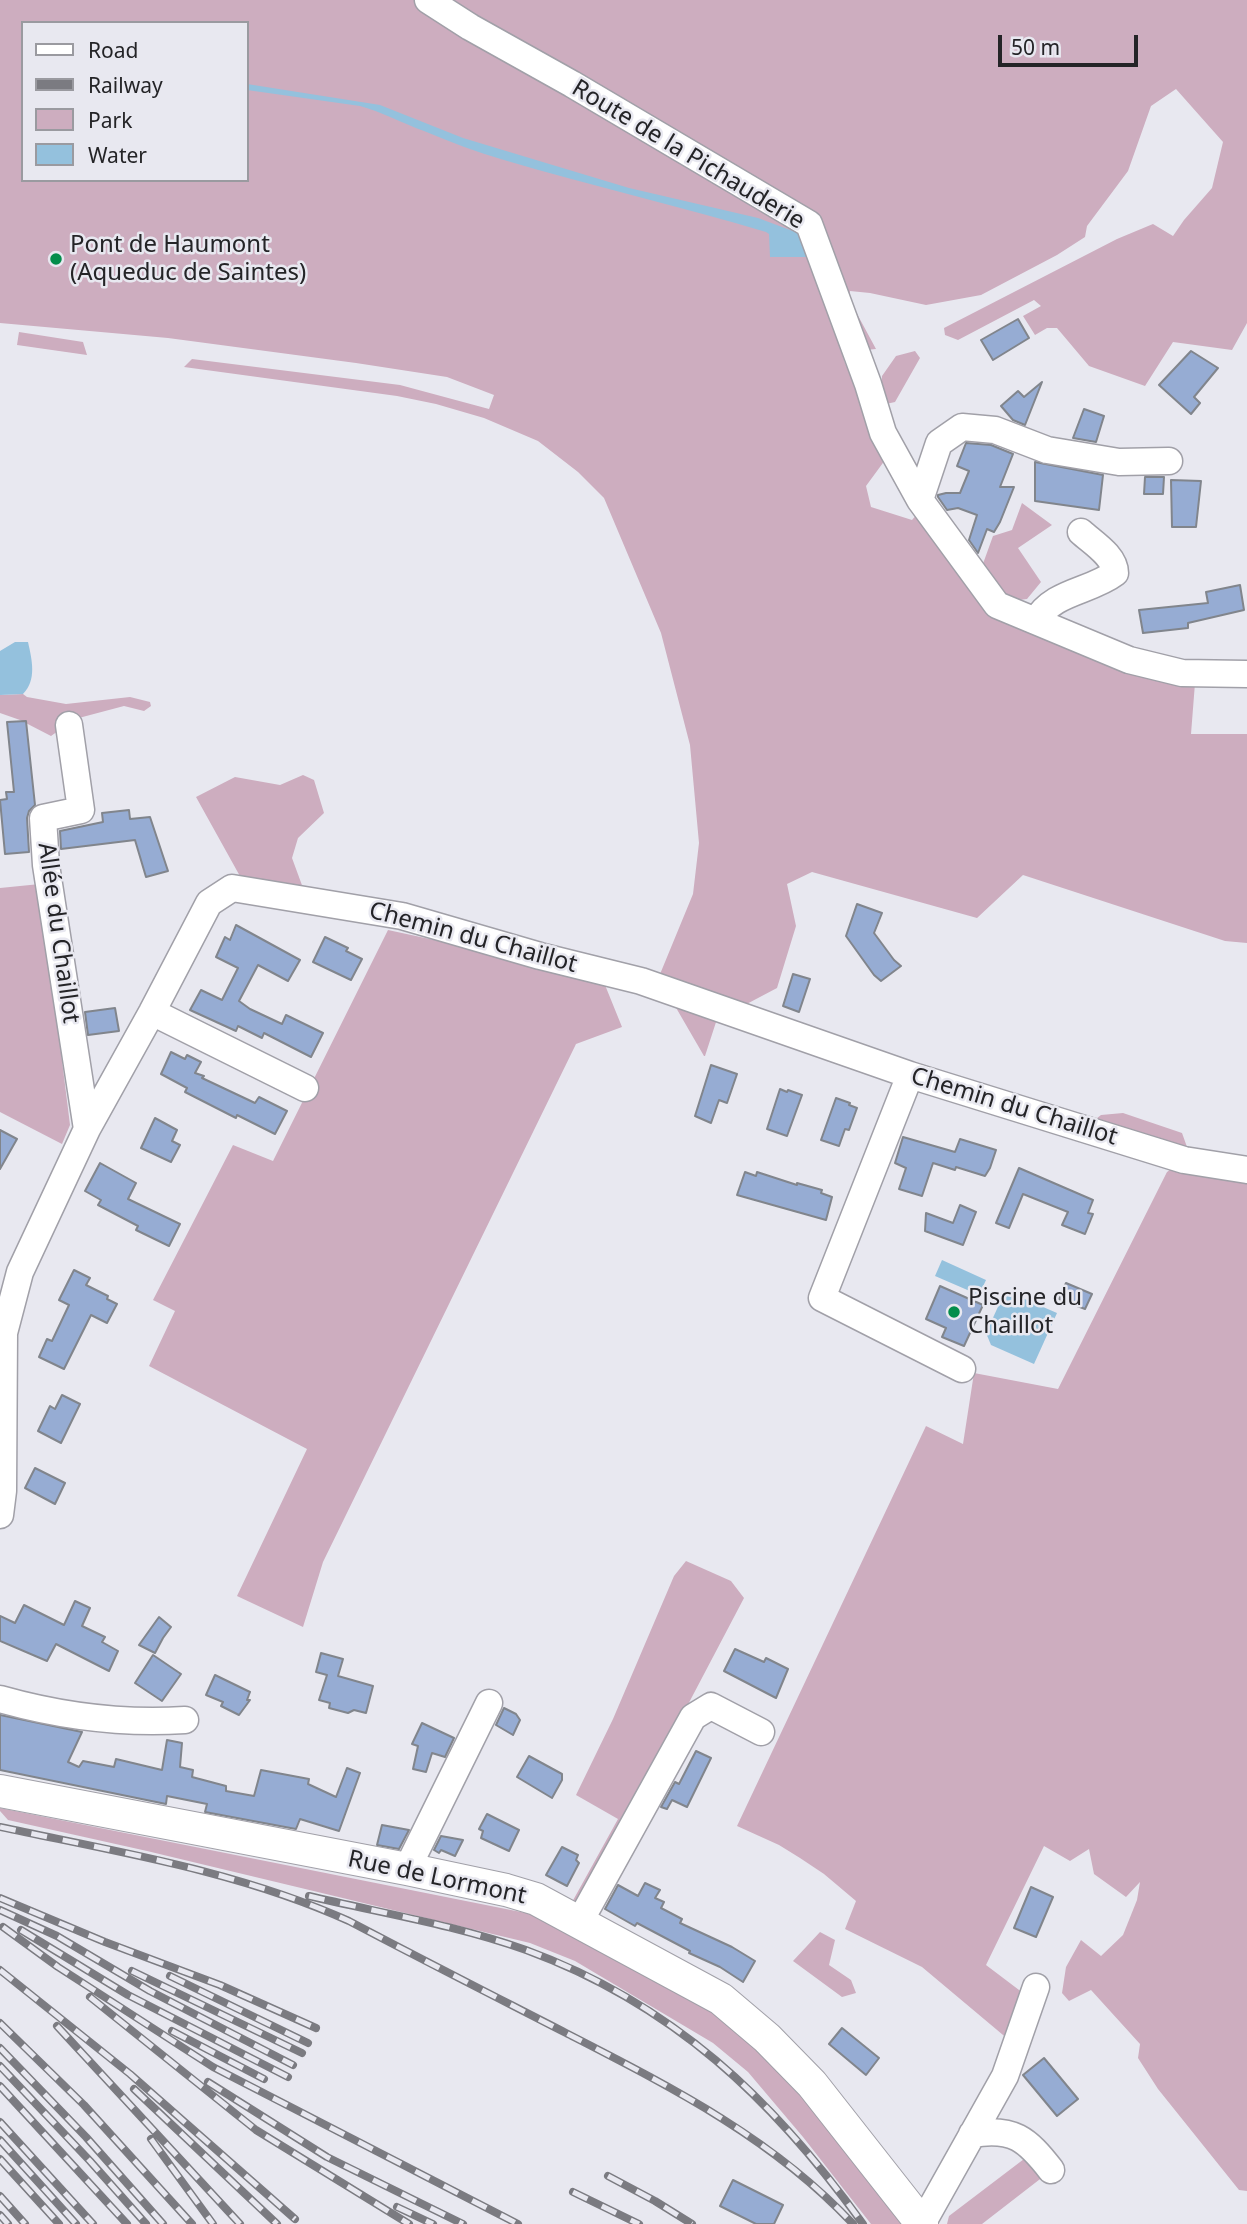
<!DOCTYPE html>
<meta charset="utf-8">
<style>
body{margin:0}
#map{position:relative;width:1247px;height:2224px;overflow:hidden;background:#e8e8f0;font-family:"Noto Sans",sans-serif}
canvas{display:block}
.legend{position:absolute;left:21px;top:21px;width:228px;height:161px;box-sizing:border-box;background:#e8e8f0;border:2px solid #9a9aa0;margin:0;padding:9px 12px;list-style:none;font-size:21px;color:#242427}
.legend li{display:flex;align-items:center;gap:14px;height:35px}
.legend b{width:35px;border:2px solid #9a9aa0}
.scale{position:absolute;left:998px;top:35px;width:140px;height:32px;box-sizing:border-box;border:4px solid #242427;border-top:0;padding-left:9px;font-size:21px;line-height:24px;white-space:nowrap;color:#242427;-webkit-text-stroke:5px #e8e8f0;paint-order:stroke}
</style>
<div id="map">
<canvas width="1247" height="2224"></canvas>
<ul class="legend">
<li><b style="height:9px;background:#fff"></b>Road</li>
<li><b style="height:9px;background:#7b7b81"></b>Railway</li>
<li><b style="height:19px;background:#cdadbf"></b>Park</li>
<li><b style="height:19px;background:#94c1dd"></b>Water</li>
</ul>
<div class="scale">50 m</div>
</div>
<script>
const ctx = document.querySelector('canvas').getContext('2d');
ctx.lineJoin = 'round';
function paint(path, color) {
  ctx.fillStyle = color;
  ctx.fill(path, 'evenodd');
}
function strokePath(path, color, width, dash) {
  ctx.strokeStyle = color;
  ctx.lineWidth = width;
  ctx.lineCap = dash ? 'butt' : 'round';
  ctx.setLineDash(dash || []);
  ctx.stroke(path);
}
function label(font, color, halo, rows, align = 'center') {
  ctx.font = font + ' "Noto Sans",sans-serif';
  ctx.lineWidth = 5;
  ctx.setLineDash([]);
  ctx.textBaseline = 'middle';
  ctx.strokeStyle = halo;
  ctx.fillStyle = color;
  for (const [text, x, y, turn = 0] of rows) {
    ctx.save();
    ctx.translate(x, y);
    ctx.rotate((+turn || 0) * Math.PI / 180);
    ctx.textAlign = isNaN(turn) ? turn : align;
    if (halo) ctx.strokeText(text, 0, 0);
    ctx.fillText(text, 0, 0);
    ctx.restore();
  }
}
const green = new Path2D(`
 M0,0H416L806,236L845,363L888,456L866,486L871,507L912,520L918,513L997,610L1035,635L1114,669L1124,665L1195,683L1191,734H1247V943L1225,941L1023,875L977,918L812,872L787,884L796,926L777,988L741,1007L658,979L693,894L699,843L690,745L661,633L604,498L578,472L538,441L484,418L436,404L397,396L184,367L192,359L400,385L489,409L494,395L447,377L356,363L168,338L0,323ZM23,23H247V180H23Z
 M439,0H1247V323L1232,350L1173,342L1145,386L1089,366L1057,328H1047L1035,335L1023,316L1041,306L1034,300L958,340L945,335L944,328L1117,239L1153,224L1173,236L1184,220L1212,188L1223,142L1176,89L1151,106L1128,171L1087,226L1085,237L1057,255L981,295L926,305L870,293L850,291L849,299L876,349L865,350L822,226Z
 M19,332L83,342L87,355L17,345Z
 M915,351L920,358L895,402L886,404L881,393L882,376L896,356Z
 M1022,503L1052,525L1018,548L1041,582L1027,599L1003,602L980,572L993,536L1012,530Z
 M23,694L27,697L66,704L130,697L150,702L151,706L144,711L124,706L75,719L51,736L20,720L0,713V695Z
 M303,775L314,780L324,813L298,838L292,858L303,888L241,878L196,797L235,777L280,785Z
 M40,884L70,1125L62,1144L0,1112V888Z
 M388,930L476,949L605,985L622,1027L576,1044L323,1562L303,1627L237,1596L307,1449L149,1366L175,1311L153,1300L233,1145L273,1161Z
 M675,1006L717,1019L705,1056H704Z
 M1123,1113L1182,1133L1187,1147L1092,1122L1101,1115Z
 M1184,1160L1247,1170V2191L1239,2190L1158,2089L1138,2058L1140,2044L1091,1990L1069,2001L1062,1993L1066,1967L1081,1940L1101,1956L1123,1935L1137,1900L1140,1882L1126,1897L1094,1874L1089,1849L1070,1861L1044,1846L986,1965L1023,1993L1009,2040L922,1967L845,1929L856,1901L824,1874L800,1858L779,1845L737,1826L926,1426L963,1444L974,1373L1058,1389L1167,1172Z
 M686,1561L731,1581L744,1598L581,1908L571,1904L618,1819L576,1795L613,1719L674,1576Z
 M0,1808L536,1915L711,2011L757,2050L790,2082L906,2224H871L803,2137L748,2072L713,2043L575,1961L530,1943L147,1851L8,1820L0,1811Z
 M820,1932L835,1940L829,1965L851,1980L856,1993L842,1997L793,1961Z
 M1024,2159L1044,2176L982,2224H947L949,2216Z`);
const water = new Path2D(`
 M247,84L380,105L463,138L629,188L758,218L806,236L812,257H770L769,234L766,232C680,206 591,186 504,160C477,152 450,142 424,131C402,123 382,112 360,106L247,90Z
 M15,642H28C32,660 37,680 23,694L0,695V651Z
 M942,1260L986,1280L979,1295L935,1276Z
 M1013,1294L1057,1313L1034,1364L991,1345L986,1333L1002,1298Z`);
const building = new Path2D(`
 M1018,319L1029,338L993,360L981,340Z
 M1191,351L1218,368L1194,397L1200,403L1191,414L1159,385Z
 M1042,382L1025,425L1013,420L1001,406L1018,391L1024,397Z
 M1084,409L1104,416L1096,442L1073,438Z
 M966,443L991,445L1013,454L1000,487H1014L1000,522L994,532L987,529L978,553L969,540L977,515L958,508L947,510L938,497V495L946,493H960L969,471L957,466Z
 M1035,462L1103,475L1099,510L1035,501Z
 M1145,477H1164L1163,494H1144Z
 M1171,480L1201,481L1196,527H1172Z
 M1240,585L1244,610L1188,623V628L1143,633L1139,610L1208,603L1206,592Z
 M26,721L35,805L29,811L27,818L29,852L5,854L0,800L7,799L6,792H14L7,722Z
 M129,810L130,819L150,817L168,871L146,877L135,840L61,849L60,831L103,822L102,813Z
 M857,904L882,913L874,933L894,960L901,966L881,981L874,975L846,936Z
 M236,925L300,960L288,981L258,965L239,1001L250,1009L282,1024L286,1015L323,1033L311,1057L264,1033L262,1038L238,1026L236,1031L190,1010L201,990L222,1000L238,968L216,957L225,937L230,940Z
 M325,937L348,948L346,951L362,959L351,980L313,962Z
 M793,974L810,979L799,1012L783,1006Z
 M115,1008L119,1031L88,1035L85,1012Z
 M171,1052L185,1059L187,1055L201,1062L195,1073L204,1076L202,1078L255,1103L259,1097L287,1111L275,1134L237,1115L236,1118L185,1092L187,1088L161,1074Z
 M711,1065L737,1074L727,1103L719,1100L711,1123L695,1116Z
 M780,1089L787,1092L788,1090L802,1095L787,1136L767,1129Z
 M836,1098L850,1103L849,1105L857,1108L849,1130L845,1129L839,1146L821,1140Z
 M155,1118L177,1130L172,1141L180,1145L171,1162L141,1148Z
 M0,1130L17,1139L0,1169Z
 M903,1137L955,1152L960,1139L996,1150L990,1168L985,1176L956,1167L955,1170L933,1163L922,1196L899,1189L906,1168L895,1163Z
 M100,1163L136,1183L128,1199L180,1224L169,1246L136,1230L138,1226L98,1205L101,1200L85,1191Z
 M1019,1168L1093,1200L1088,1213L1093,1214L1085,1234L1062,1225L1068,1212L1023,1194L1009,1228L996,1223Z
 M745,1172L756,1176L757,1172L797,1185V1183L822,1190L821,1193L832,1197L826,1220L737,1195Z
 M960,1205L976,1212L963,1245L925,1231L926,1213L953,1223Z
 M74,1270L90,1278L86,1285L108,1296L107,1299L117,1304L107,1323L91,1315L64,1369L39,1357L47,1339L52,1341L69,1305L59,1300Z
 M1066,1283L1092,1294L1085,1309L1059,1299Z
 M940,1286L983,1305L964,1346L942,1337L946,1328L926,1319Z
 M62,1395L80,1404L61,1443L38,1431L50,1406L55,1409Z
 M35,1468L65,1483L55,1504L25,1488Z
 M75,1601L90,1608L82,1626L105,1637L102,1642L118,1651L109,1671L56,1644L47,1661L0,1641V1616L15,1623L24,1605L64,1625Z
 M159,1617L171,1627L163,1638L155,1653L139,1645Z
 M735,1649L764,1662L766,1658L788,1669L776,1698L724,1671Z
 M321,1653L343,1659L338,1676L373,1686L366,1713L354,1710L348,1713L329,1708L330,1703L319,1700L327,1675L316,1672Z
 M153,1655L181,1674L162,1701L135,1683Z
 M215,1675L250,1692L247,1700H250L239,1715L221,1706L223,1702L206,1695Z
 M504,1708L516,1714L520,1720L513,1735L496,1725Z
 M0,1715L82,1732L68,1762L79,1767L83,1761L114,1767L116,1759L162,1770L167,1740L182,1743L180,1767L193,1770L192,1777L226,1786V1791L254,1796L261,1770L309,1779L308,1784L336,1797L347,1768L360,1773L339,1831L300,1819L296,1829L205,1812L207,1804L167,1796L166,1804L0,1770Z
 M422,1723L454,1738L445,1757L432,1753L426,1772L413,1769L418,1746L412,1744Z
 M696,1751L711,1758L687,1807L672,1800L667,1809L661,1807L675,1782L679,1784Z
 M529,1756L562,1774V1780L552,1798L517,1777Z
 M487,1814L519,1830L509,1851L481,1838L483,1831L479,1829Z
 M382,1825L409,1830L399,1849L377,1845Z
 M441,1836L463,1840L455,1856L441,1850L439,1853L434,1850Z
 M562,1847L578,1855L576,1860L579,1863L567,1886L546,1875Z
 M645,1883L660,1890L655,1898L664,1902L661,1908L682,1919L680,1923L732,1947L755,1961L743,1982L720,1967L689,1953L690,1951L637,1923L635,1926L605,1909L618,1885L638,1896Z
 M1031,1887L1053,1897L1036,1937L1014,1928Z
 M842,2028L879,2058L866,2075L829,2044Z
 M1044,2058L1078,2099L1057,2116L1023,2075Z
 M733,2180L783,2205L774,2224H756L720,2206Z`);
const minor = new Path2D(`
 M428,0L470,27L572,84L809,224L868,384L883,433L920,500L997,605L1129,660L1182,673L1247,674
 M920,500L939,443L962,427L995,430L1047,450L1119,462L1169,461
 M1036,621C1053,591 1090,592 1115,573C1115,556 1093,543 1081,532
 M69,725L81,810L43,818L46,865L87,1129
 M152,1012L305,1088
 M910,1075L822,1298L962,1369
 M0,1515L3,1491L4,1333L20,1272L87,1129L152,1012L209,903L232,888L402,916L540,956L641,981L910,1075L1184,1160L1247,1170
 M0,1699C60,1716 123,1724 185,1720
 M407,1869L489,1703
 M579,1923L693,1717L711,1706L761,1732
 M972,2134C1013,2127 1027,2139 1051,2170
 M922,2224L1005,2076L1036,1987`);
const major = new Path2D(`
 M0,1791L407,1869L506,1890L536,1899L721,1999L767,2038L812,2084L922,2224`);
const rail = new Path2D(`
 M0,1827C118,1852 238,1871 349,1921C421,1959 494,1996 566,2033C669,2086 773,2138 853,2224
 M309,1896C381,1913 456,1925 526,1950C673,2004 773,2099 863,2224
 M0,1898L105,1942L220,1985L316,2028
 M0,1910L57,1936L150,1991L293,2065
 M3,1927L58,1967L213,2067L518,2224
 M21,1930L128,1995L288,2077
 M0,1970L130,2074L295,2219
 M132,1971L302,2053
 M170,1976L308,2043
 M90,1997L256,2130L409,2224
 M0,2023L84,2105L192,2224
 M57,2026L240,2224
 M172,2031L264,2079
 M0,2048L86,2137L163,2224
 M0,2066L90,2161L146,2224
 M208,2082L327,2157L463,2224
 M0,2086L127,2224
 M134,2089L277,2224
 M0,2122L93,2224
 M151,2139L213,2224
 M0,2140L76,2224
 M0,2159L59,2224
 M608,2176L655,2201L692,2224
 M573,2192L639,2224
 M0,2196L25,2224
 M397,2207L433,2224
 M0,2215L8,2224`);
const markers = [
 [56,259,7,"#038d4b"],
 [954,1312,7,"#038d4b"]
];
const streetNames = [
 ["Route de la Pichauderie",688,155,31],
 ["Allée du Chaillot",58,933,82],
 ["Chemin du Chaillot",473,938,15],
 ["Chemin du Chaillot",1014,1107,17],
 ["Rue de Lormont",437,1878,12]
];
const poiNames = [
 ["Pont de Haumont",70,245],
 ["(Aqueduc de Saintes)",70,273],
 ["Piscine du",968,1298],
 ["Chaillot",968,1326]
];
paint(green, '#cdadbf');
paint(water, '#94c1dd');
paint(building, '#96acd3');
strokePath(building, '#81858c', 2);
strokePath(minor, '#a1a0a8', 29);
strokePath(major, '#a1a0a8', 34);
strokePath(minor, '#fff', 26);
strokePath(major, '#fff', 32);
strokePath(rail, '#7b7b81', 8);
strokePath(rail, '#e8e8f0', 5, [16]);
for (const [x, y, r, color] of markers) {
  const dot = new Path2D();
  dot.arc(x, y, r, 0, 2 * Math.PI);
  ctx.fillStyle = color;
  ctx.fill(dot);
  strokePath(dot, '#e8e8f0', 2.5);
}
label('24px', '#242427', '#e8e8f0', streetNames);
label('24px', '#242427', '#e8e8f0', poiNames, 'left');
</script>
